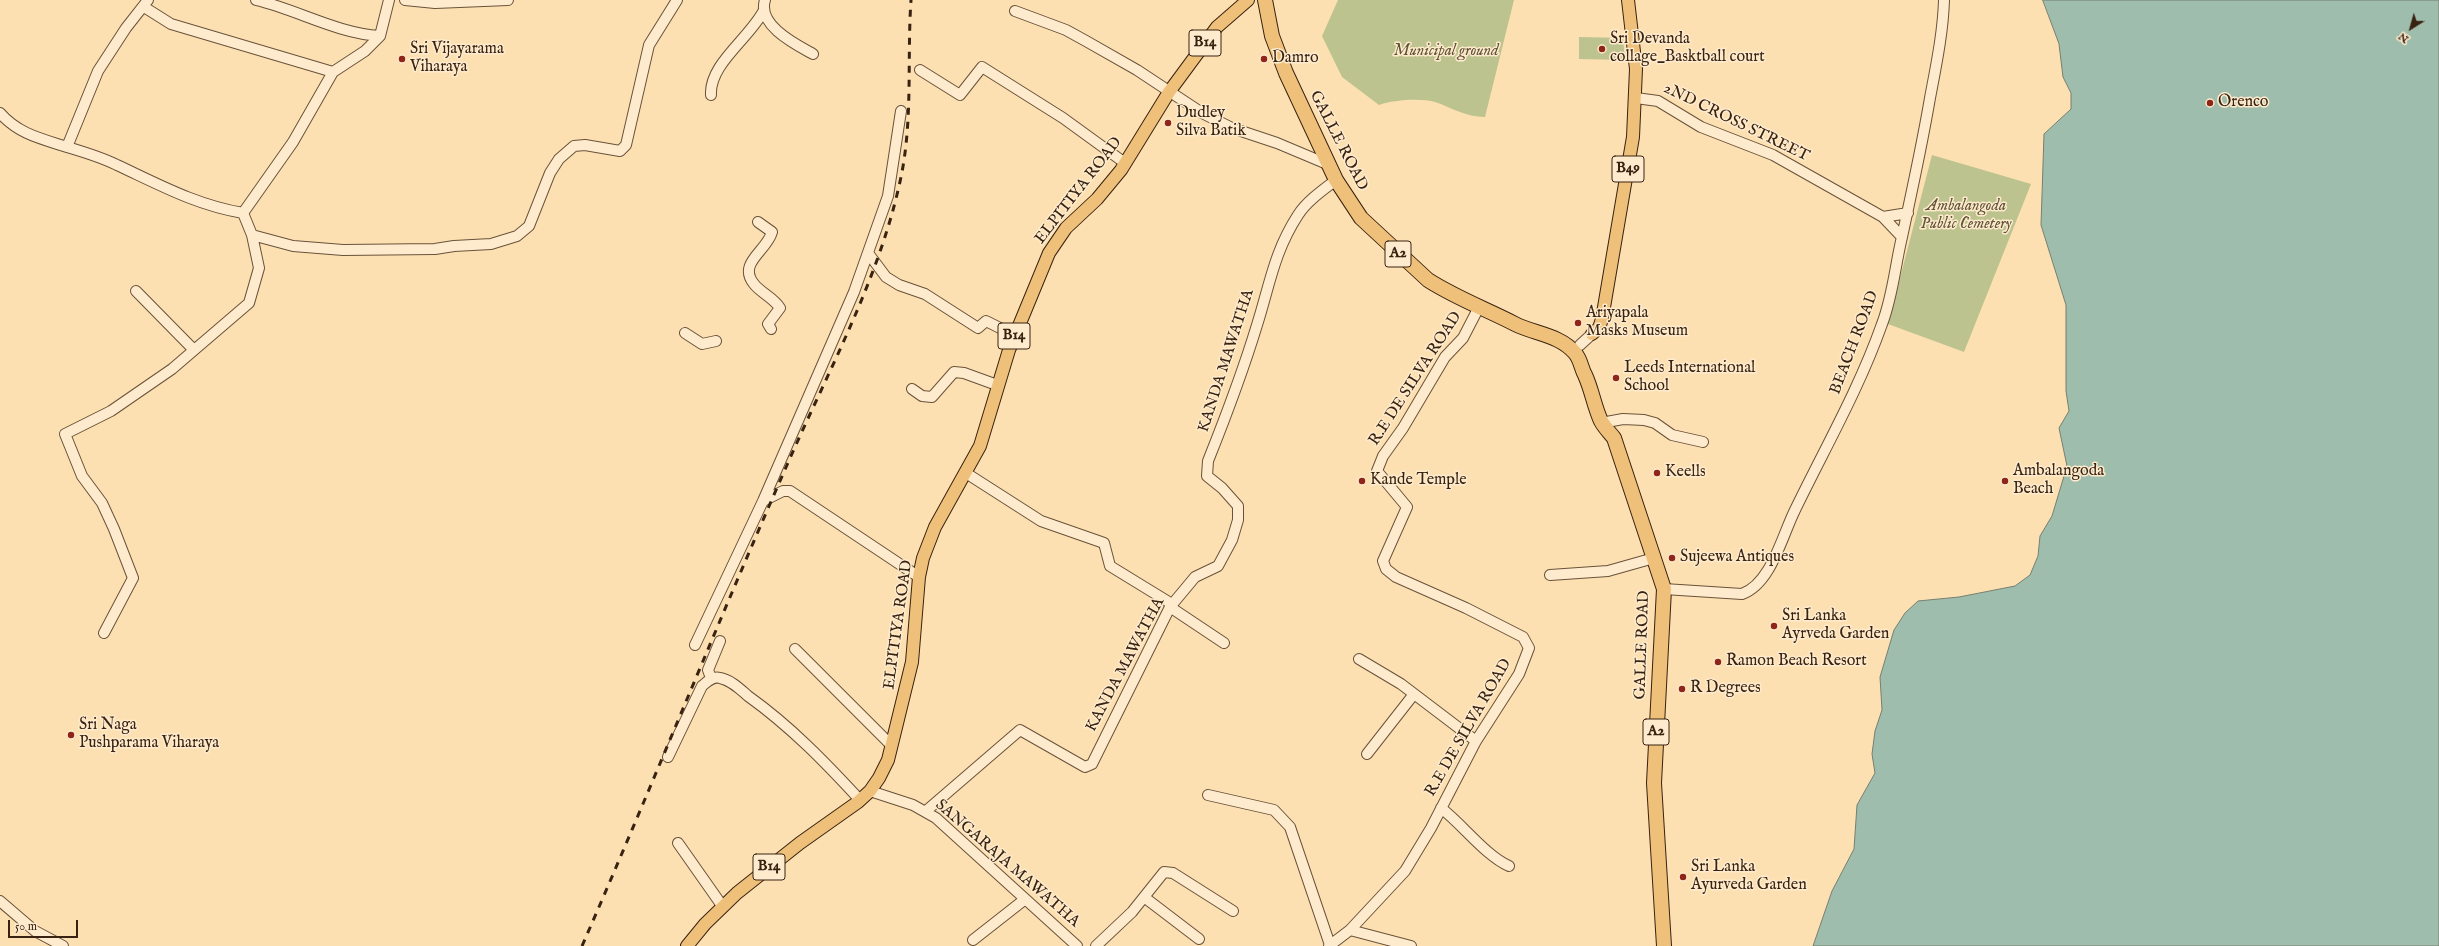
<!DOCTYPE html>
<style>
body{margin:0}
#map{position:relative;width:2439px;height:946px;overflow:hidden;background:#fde0b2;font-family:"IM FELL English",serif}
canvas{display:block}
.north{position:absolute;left:2391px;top:8px;width:40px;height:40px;-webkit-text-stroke:3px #feebcd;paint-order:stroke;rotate:217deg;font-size:11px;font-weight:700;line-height:16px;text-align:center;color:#382211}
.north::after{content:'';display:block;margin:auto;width:14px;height:18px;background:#382211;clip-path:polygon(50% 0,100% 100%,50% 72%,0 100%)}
.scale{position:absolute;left:8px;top:920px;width:70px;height:18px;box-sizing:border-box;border:2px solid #382211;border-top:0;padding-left:5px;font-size:12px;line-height:14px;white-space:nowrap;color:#382211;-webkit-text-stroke:3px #feebcd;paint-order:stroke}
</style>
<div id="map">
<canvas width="2439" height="946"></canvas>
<div class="north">N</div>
<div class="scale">50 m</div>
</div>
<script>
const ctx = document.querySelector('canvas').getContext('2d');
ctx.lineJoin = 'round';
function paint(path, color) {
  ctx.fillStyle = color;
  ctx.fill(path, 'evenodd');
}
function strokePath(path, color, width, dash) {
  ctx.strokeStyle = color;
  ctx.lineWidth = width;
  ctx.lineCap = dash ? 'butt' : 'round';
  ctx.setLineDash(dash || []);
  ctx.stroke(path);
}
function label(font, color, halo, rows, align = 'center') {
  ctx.font = font + ' "IM FELL English",serif';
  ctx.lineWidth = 3;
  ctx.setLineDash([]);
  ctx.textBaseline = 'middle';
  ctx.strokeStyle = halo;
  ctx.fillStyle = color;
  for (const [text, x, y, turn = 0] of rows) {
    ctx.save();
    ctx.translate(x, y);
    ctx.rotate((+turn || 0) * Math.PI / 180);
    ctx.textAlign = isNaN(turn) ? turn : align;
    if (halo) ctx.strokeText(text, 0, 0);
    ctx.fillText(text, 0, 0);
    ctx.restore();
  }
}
const green = new Path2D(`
 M1338,0H1514L1485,117C1465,117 1453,108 1435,102C1421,98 1393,100 1379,105L1342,77L1322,36Z
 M1579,37L1623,38L1625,60L1579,59Z
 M1932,155L2031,184L1964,352L1888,324Z`);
const water = new Path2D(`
 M2043,0H2439V946H1813L1832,891L1854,849L1857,805L1875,773L1872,754L1875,731L1882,710L1880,677L1894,630L1905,613L1918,601L1959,597L2015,586L2030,575L2038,556L2040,536L2052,516L2067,466L2059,428L2069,411L2066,391V305L2041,225L2044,134L2071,109V93L2063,77L2059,44Z`);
const minor = new Path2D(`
 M148,0L126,28L98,71L67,147C84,152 101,157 117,165C160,185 196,205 243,213L293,142L333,72L365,51L380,36L389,0
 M256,0C298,10 336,33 380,36
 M405,0L435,3L508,0
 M765,0C757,25 795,44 813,54
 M144,7L171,24L333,72
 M1015,11L1066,30L1086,41L1137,70L1202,113L1232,128L1277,143L1327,164
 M920,70L960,95L982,67L1063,118L1125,163
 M711,95C709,64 750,38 764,10
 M1636,98L1658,101L1701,127L1773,155L1883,217L1902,237
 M0,113C18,134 42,139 67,147
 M1883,217L1908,213
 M758,222L772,232C767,251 737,263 754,284C761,293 774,298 780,308L768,324L771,329
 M252,235L293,246L343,250L435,249L454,246L491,244L517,236L529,226L550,173L559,159L574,146L585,145L620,151L626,145L649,45L677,0
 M868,253L886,277L899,285L925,294L978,328L986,321L1014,335
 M136,291L194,350
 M685,333L702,344L716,341
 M1580,345L1592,334
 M912,389L922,396L932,397L954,372L964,373L997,385
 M1601,423L1623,419L1644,420L1655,423L1672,435L1703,442
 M966,473L1041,521L1104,543L1110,566L1172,604
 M763,501L783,491H790L919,577
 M1550,575L1608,571L1654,558
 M1664,589L1742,594C1771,584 1782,536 1795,510C1825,448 1859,389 1882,324C1893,295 1895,266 1902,237C1912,191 1922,145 1930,98C1936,66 1943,33 1944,0
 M1170,607L1224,643
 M104,633L133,578L114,529L102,503L82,476L65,434L111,411L172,369L249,303L259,268L252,235L243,213
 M695,645L763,501L854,292L888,196L901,111
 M795,649L892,746
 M1359,659L1401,684L1476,741
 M711,678L708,670L720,641
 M1367,754L1414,694
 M668,757L702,686C707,682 712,676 720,678C731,680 740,689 748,696C790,726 825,762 860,800
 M870,791L913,805L936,818L1077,946
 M1208,795L1274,810L1290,827L1330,945
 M1441,808C1463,825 1486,856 1509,866
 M926,811L1020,730L1085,767L1092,764L1170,607L1195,577L1218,566L1232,540L1238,520V506L1222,488L1207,476L1208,461C1226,416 1243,371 1257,325C1270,284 1274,252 1298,215C1307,201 1323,190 1336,180
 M678,843L723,907
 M1144,897L1199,939
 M0,901L35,931L63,946
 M1350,930L1411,946
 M973,940L1024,900
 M1096,946L1132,912L1164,872L1173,873L1233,911
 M1329,946L1350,930L1405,871L1431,828L1476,741L1519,674L1529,648L1523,637L1466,608L1396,577L1386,569L1383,561L1407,507L1377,471L1383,456L1403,428L1445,357L1463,338L1479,307`);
const major = new Path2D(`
 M1592,334L1599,328L1602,319L1633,137L1636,69L1628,0
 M687,946L705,924L737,893L800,843L858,802L870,791L879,778L888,760L912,662L919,577L923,558L935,527L980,446L1009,350L1049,253L1066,228L1097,199L1121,170L1169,92L1217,27L1248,0`);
const highway = new Path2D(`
 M1265,0L1272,36L1286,73L1336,180L1361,218L1428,280C1456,298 1486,309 1515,324C1535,334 1560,335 1575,353C1581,360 1581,368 1585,375C1592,390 1594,406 1601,421C1604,427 1610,433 1614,438L1664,589L1654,783L1664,946`);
const rail = new Path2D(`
 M582,946C652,786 717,624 787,465C828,371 880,278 901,177C913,119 907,59 911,0`);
const markers = [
 [1602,49,4,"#8f2418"],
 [402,59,4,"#8f2418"],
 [1264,59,4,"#8f2418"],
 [2210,103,4,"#8f2418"],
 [1168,123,4,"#8f2418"],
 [1578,323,4,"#8f2418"],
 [1616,378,4,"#8f2418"],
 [1657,473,4,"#8f2418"],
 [1362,481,4,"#8f2418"],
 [2005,481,4,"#8f2418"],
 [1672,558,4,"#8f2418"],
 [1774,626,4,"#8f2418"],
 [1718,662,4,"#8f2418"],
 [1682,689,4,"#8f2418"],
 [71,735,4,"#8f2418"],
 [1683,877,4,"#8f2418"]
];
const shields = [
 [1205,43,32],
 [1628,169,32],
 [1398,254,26],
 [1014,336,32],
 [1656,732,26],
 [769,867,32]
];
const shieldNames = [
 ["B14",1205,43],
 ["B49",1628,169],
 ["A2",1398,254],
 ["B14",1014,336],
 ["A2",1656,732],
 ["B14",769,867]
];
const poiNames = [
 ["Sri Devanda",1610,40],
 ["collage_Basktball court",1610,58],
 ["Sri Vijayarama",410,50],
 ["Viharaya",410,68],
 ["Damro",1272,59],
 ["Orenco",2218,103],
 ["Dudley",1176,114],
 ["Silva Batik",1176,132],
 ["Ariyapala",1586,314],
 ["Masks Museum",1586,332],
 ["Leeds International",1624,369],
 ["School",1624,387],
 ["Ambalangoda",2013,472],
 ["Beach",2013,490],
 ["Keells",1665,473],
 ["Kande Temple",1370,481],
 ["Sujeewa Antiques",1680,558],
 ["Sri Lanka",1782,617],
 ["Ayrveda Garden",1782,635],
 ["Ramon Beach Resort",1726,662],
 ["R Degrees",1690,689],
 ["Sri Naga",79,726],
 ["Pushparama Viharaya",79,744],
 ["Sri Lanka",1691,868],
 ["Ayurveda Garden",1691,886]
];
const parkNames = [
 ["Municipal ground",1446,52],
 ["Ambalangoda",1966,207],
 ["Public Cemetery",1966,225]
];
const streetNames = [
 ["2ND CROSS STREET",1736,123,26],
 ["GALLE ROAD",1338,141,63],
 ["ELPITIYA ROAD",1079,191,-52],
 ["BEACH ROAD",1855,343,-69],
 ["KANDA MAWATHA",1227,361,-72],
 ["R.E DE SILVA ROAD",1416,379,-57],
 ["ELPITIYA ROAD",899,625,-82],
 ["GALLE ROAD",1643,645,-88],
 ["KANDA MAWATHA",1126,665,-62],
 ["R.E DE SILVA ROAD",1469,728,-60],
 ["SANGARAJA MAWATHA",1007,864,41]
];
paint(green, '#bdc38e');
paint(water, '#9fbdad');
strokePath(water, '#767f6f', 1);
strokePath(minor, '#695239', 12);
strokePath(major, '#382211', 14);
strokePath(highway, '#382211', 16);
strokePath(minor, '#feebcd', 10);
strokePath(major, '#eec079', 12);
strokePath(highway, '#eec079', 14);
strokePath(rail, '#382211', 3, [7, 7]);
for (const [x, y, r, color] of markers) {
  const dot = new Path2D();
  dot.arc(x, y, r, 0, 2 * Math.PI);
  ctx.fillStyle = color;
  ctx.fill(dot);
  strokePath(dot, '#feebcd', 1.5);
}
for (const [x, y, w] of shields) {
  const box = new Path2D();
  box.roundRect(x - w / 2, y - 13, w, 26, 3);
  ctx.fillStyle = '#feebcd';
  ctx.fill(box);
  strokePath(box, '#382211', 1);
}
label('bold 15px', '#382211', null, shieldNames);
label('16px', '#382211', '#feebcd', poiNames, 'left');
label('italic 16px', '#605236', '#feebcd', parkNames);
label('16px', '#382211', '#feebcd', streetNames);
</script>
